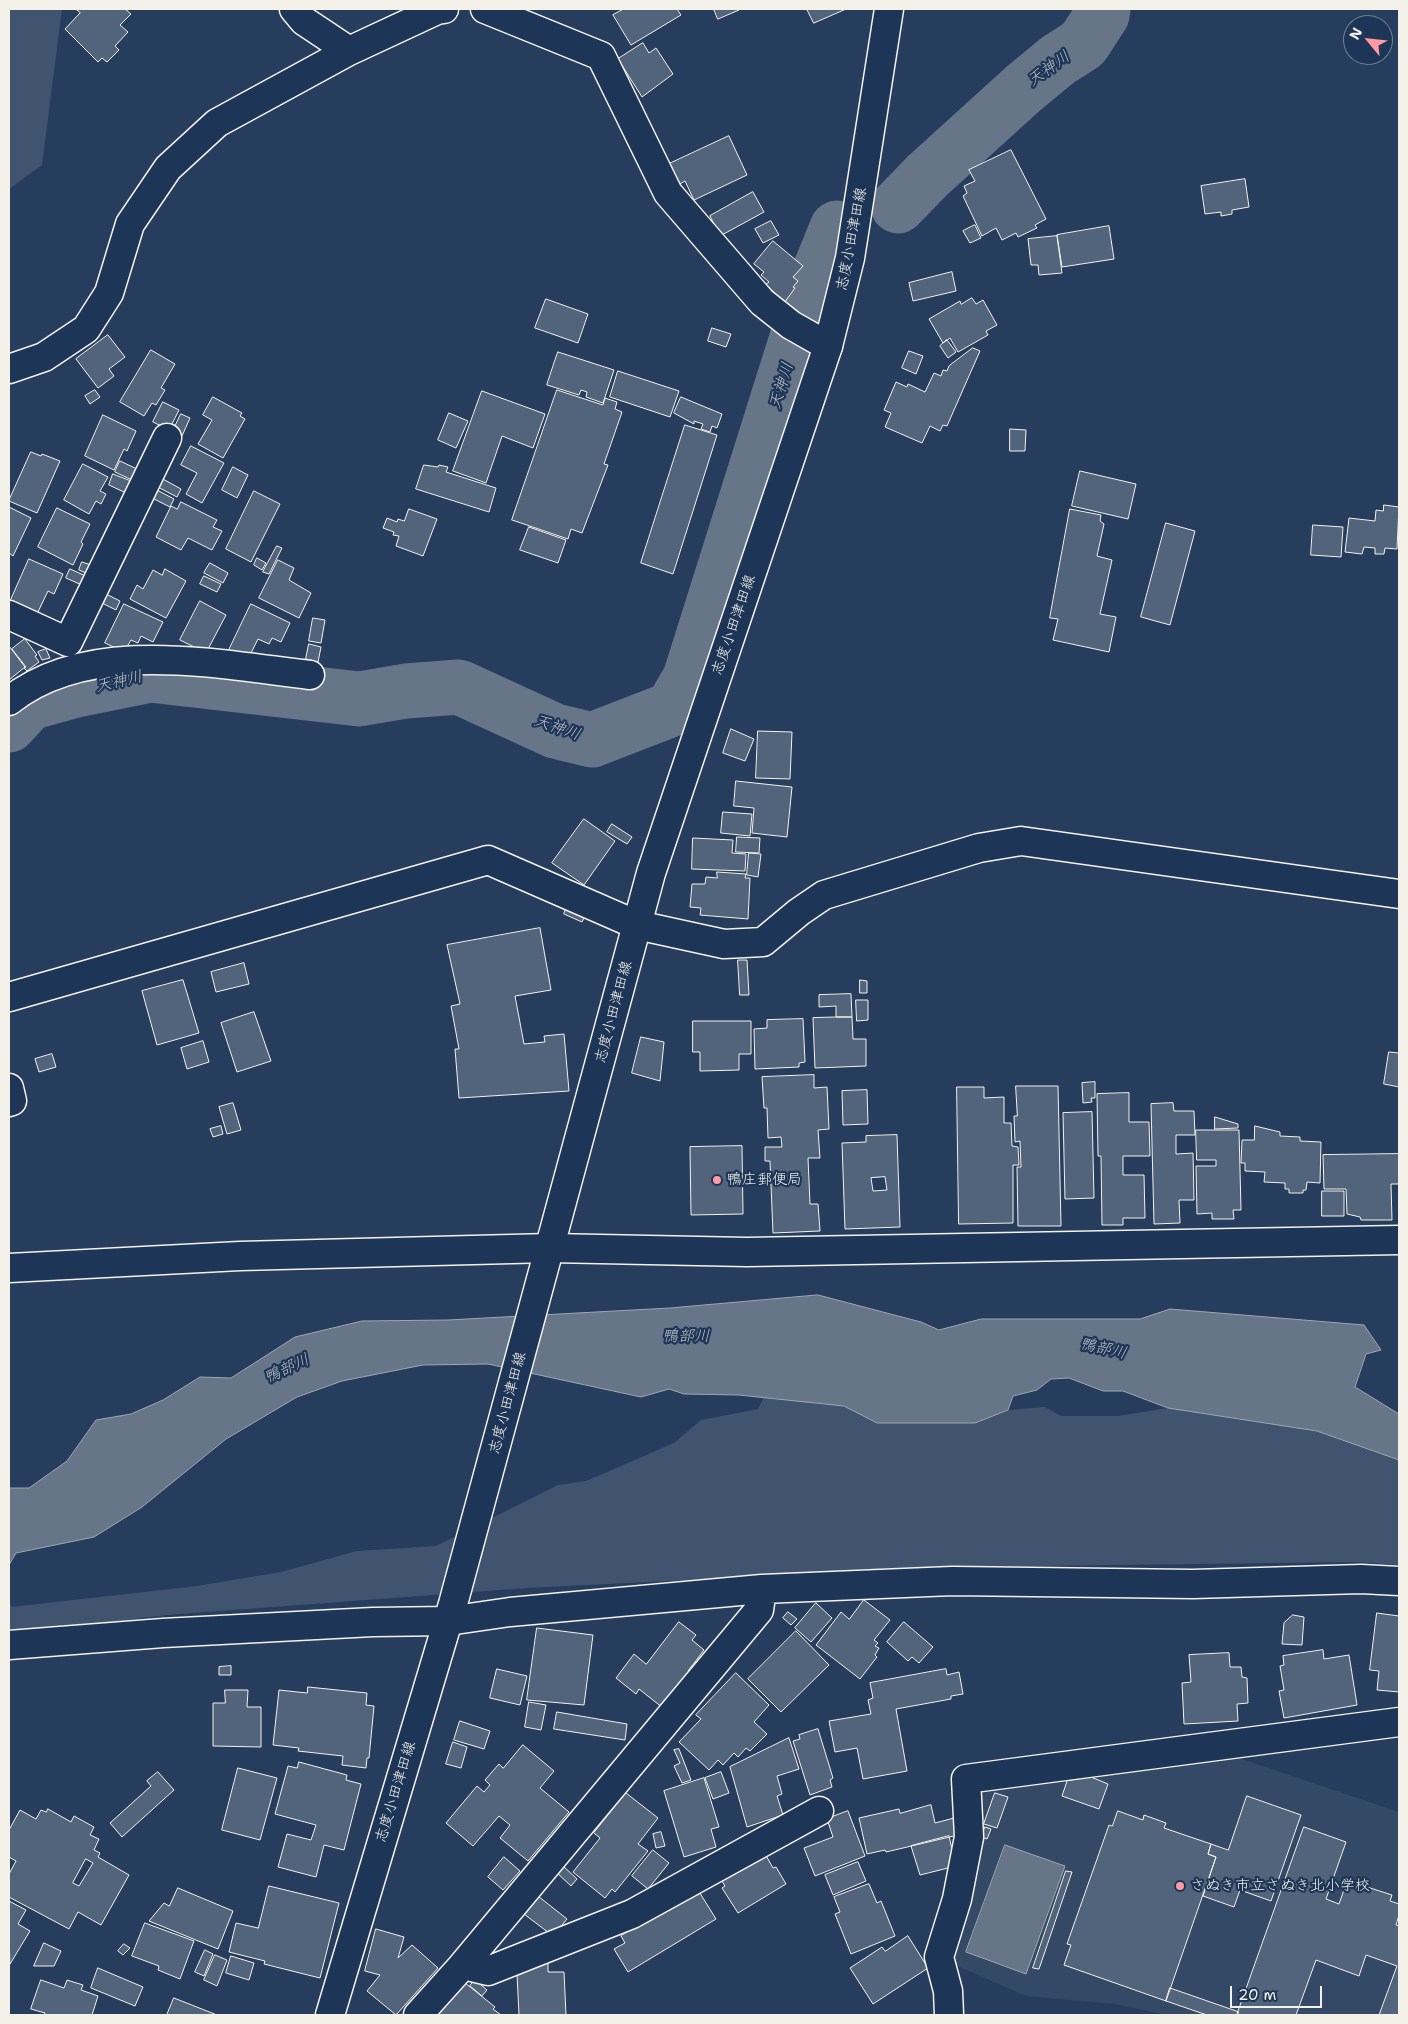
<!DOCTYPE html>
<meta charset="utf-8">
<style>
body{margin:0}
#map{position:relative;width:1408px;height:2024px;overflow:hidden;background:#263d5d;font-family:"Shantell Sans",sans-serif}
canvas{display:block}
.frame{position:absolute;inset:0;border:10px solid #f4f1e8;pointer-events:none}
.north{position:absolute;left:1343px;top:15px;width:50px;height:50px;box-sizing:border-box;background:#1d3557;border:1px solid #738091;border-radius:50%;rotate:298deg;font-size:14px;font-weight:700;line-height:20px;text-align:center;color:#f4f1e8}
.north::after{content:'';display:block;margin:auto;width:18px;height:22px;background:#ff9aa2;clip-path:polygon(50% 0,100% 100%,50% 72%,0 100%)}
.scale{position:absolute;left:1230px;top:1986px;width:92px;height:22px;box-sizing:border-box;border:2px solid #f4f1e8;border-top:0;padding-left:6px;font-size:15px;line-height:18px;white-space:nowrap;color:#f4f1e8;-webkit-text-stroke:4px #1d3557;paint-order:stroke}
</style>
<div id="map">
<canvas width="1408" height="2024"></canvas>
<div class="frame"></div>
<div class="north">N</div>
<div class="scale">20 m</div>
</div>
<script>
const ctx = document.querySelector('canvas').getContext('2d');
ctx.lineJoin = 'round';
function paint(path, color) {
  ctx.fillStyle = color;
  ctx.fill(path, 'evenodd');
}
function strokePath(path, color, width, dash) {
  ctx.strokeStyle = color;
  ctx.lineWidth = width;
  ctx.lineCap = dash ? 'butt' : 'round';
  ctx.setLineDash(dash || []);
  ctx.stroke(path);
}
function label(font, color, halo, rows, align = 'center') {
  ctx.font = font + ' "Shantell Sans","Klee One",sans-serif';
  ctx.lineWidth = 4.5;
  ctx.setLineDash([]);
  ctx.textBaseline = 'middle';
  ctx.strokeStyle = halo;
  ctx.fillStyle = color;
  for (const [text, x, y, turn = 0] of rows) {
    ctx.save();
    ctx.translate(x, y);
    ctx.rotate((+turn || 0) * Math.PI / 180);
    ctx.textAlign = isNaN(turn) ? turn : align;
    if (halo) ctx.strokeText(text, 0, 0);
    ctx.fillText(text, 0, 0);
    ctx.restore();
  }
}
const built = new Path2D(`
 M1230,1755L1399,1812V2015H1166L1115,2004L1026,1996L946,1961L982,1787Z`);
const green = new Path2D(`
 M9,9H62L42,165L9,189Z
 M764,1397L844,1406L877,1423H975L1008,1410L1045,1407L1061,1416H1118L1168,1408L1317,1431L1399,1460V1565L1358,1562L955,1567L526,1588L167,1615L9,1635V1595L11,1607L197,1586L281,1572L357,1551L436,1546L558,1485L586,1481L674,1443L701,1420L758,1409Z`);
const water = new Path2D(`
 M818,1295L921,1322L939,1330L981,1319H1140L1170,1309L1364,1325L1381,1350L1366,1354L1355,1387L1399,1414V1460L1317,1431L1168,1408L1123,1391H1103L1069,1378L1051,1379L1037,1390L1013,1396L1008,1410L975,1423H877L844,1406L739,1395L684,1394L669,1389L641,1397L488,1364L423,1365L342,1381L297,1397L226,1439L142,1507L94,1537L16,1553L9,1565V1488H29L67,1461L96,1420L131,1414L163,1400L200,1377L231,1378L295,1337L362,1321L448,1320L670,1308Z
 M1005,1845L1065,1866L1026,1974L966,1952Z`);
const river = new Path2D(`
 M898,206L927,176L1024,88L1058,60L1083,44L1102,15L1103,9
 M9,725L29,703L76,690L150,675L359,699L406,691L459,687L555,731L592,740L672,709L690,678L813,287L837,228`);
const building = new Path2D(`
 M76,9H125L131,14L120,25L128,32L115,46L119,50L107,62L102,58L98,62L65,29L80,13Z
 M624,9H677L681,15L631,45L613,15Z
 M714,9H739V10L718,19Z
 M807,9H846L814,23Z
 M643,43L649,53L656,48L673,74L642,97L618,59Z
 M729,136L747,175L694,200L685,181L678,185L669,164Z
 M1011,150L1046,219L1035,225L1037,228L1018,237L1016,233L1002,240L996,228L982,236L963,196L967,193L964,186L975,181L969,170Z
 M1245,179L1249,207L1232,210V214L1221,216V212L1205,214L1201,186Z
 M753,192L764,212L720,236L710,216Z
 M771,221L779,235L763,243L755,229Z
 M975,225L981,238L970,243L963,231Z
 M1109,226L1114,259L1062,267L1057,235Z
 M1057,236L1062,273L1039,275L1038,265H1031L1028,239Z
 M773,241L803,266L793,277L798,281L793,287L795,288L784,303L766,284L769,282L761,275L764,272L754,264Z
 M952,272L956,291L913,301L909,283Z
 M972,298L976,304L983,300L997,325L986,331L988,335L958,352L950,338L943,343L929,319L960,301L961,304Z
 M546,299L588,314L578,343L535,328Z
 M712,328L731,334L726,347L708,341Z
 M108,335L125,357L109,369L114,376L98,388L76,359Z
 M947,340L956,352L948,358L940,346Z
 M973,348L980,351L947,426L943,425L940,431L930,426L922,443L885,427L891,413L884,410L896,382L907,387L908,384L925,392L934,373L941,376L943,370L947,371L949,366Z
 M151,350L175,364L161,388L165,390L156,405L152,403L144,416L120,402Z
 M909,351L923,356L916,374L902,368Z
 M558,352L614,370L603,403L586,397L587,392L581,390L579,395L547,385Z
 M618,371L679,391L670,417L610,397Z
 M95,390L100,397L90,404L85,396Z
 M557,390L603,405L605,398L617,402L615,409L622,412L604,464L608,465L582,533L571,529L568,539L512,520Z
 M482,391L545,414L533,448L502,436L486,483L453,471Z
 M213,397L242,413L240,416L245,419L223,458L198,444L212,420L203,415Z
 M681,397L722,414L717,428L712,426L710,432L701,429L703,424L694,421V424L674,413Z
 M163,402L179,410L169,430L153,422Z
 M449,413L468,421L456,448L438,440Z
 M181,414L190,418L182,436L173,431Z
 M103,415L136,431L127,451L124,449L114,470L85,456Z
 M685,425L717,435L673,574L641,563Z
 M1010,429L1026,430L1025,451H1010Z
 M191,446L224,463L202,503L186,494L197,473L181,465Z
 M31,452L41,456L42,454L60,461L37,513L9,501Z
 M120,461L137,469L132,480L115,472Z
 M83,464L108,477L100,491L106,494L101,504L96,501L89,514L64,500Z
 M424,465L438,467L439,465L448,467L446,472L496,488L489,512L416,489Z
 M233,467L248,475L237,498L222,490Z
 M1080,471L1136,484L1128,519L1072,506Z
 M113,474L131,481L126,493L109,485Z
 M161,478L181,489L177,497L156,486Z
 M155,489L174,499L170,507L150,497Z
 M254,491L280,504L251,562L226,549Z
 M181,502L217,520L213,527L222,531L212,550L188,538L181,550L156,537L171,506L177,509Z
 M1384,505L1399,507L1397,549L1385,548L1384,554H1375V548L1364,547L1362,554L1345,552L1349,518L1375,521L1376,510L1383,511Z
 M9,507L31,518L13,556L9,553Z
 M57,508L90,524L81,542L83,544L73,565L38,547Z
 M409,509L437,519L423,556L396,546L399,536L393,535L394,532L383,528L387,518L397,522L398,519L404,521Z
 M1070,509L1101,515L1100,521L1104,524L1097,556L1112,560L1100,614L1116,617L1109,652L1053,640L1058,619L1050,618Z
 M1166,523L1195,531L1170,625L1141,617Z
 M1313,525L1343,527L1341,557L1311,555Z
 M529,527L566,540L558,563L520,550Z
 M277,546L282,548L269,574L263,572Z
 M257,558L266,563L262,570L254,565Z
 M29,559L63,574L54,594L48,591L37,614L10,602Z
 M278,560L294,568L289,580L311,593L299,618L259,598Z
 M82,562L91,565L88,574L79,570Z
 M210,563L228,573L223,583L204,573Z
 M70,569L88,577L84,586L66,578Z
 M165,569L186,581L166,618L130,599L137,585L143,589L153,570L162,575Z
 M204,576L221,584L217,592L200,584Z
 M104,593L120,601L116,610L100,602Z
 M200,601L226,615L206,653L180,640Z
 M124,604L163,622L153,642L141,636L138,643L131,640L124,652L105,643Z
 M251,604L290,623L281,642L272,638L269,644L258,639L248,659L229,650Z
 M313,618L325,620L321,643L309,641Z
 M25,639L37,655L35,656L39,662L27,671L24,668L26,667L12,649Z
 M309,644L321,647L318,662L306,659Z
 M9,646L25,667L9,680Z
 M46,649L50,658L42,660L38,652Z
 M731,729L754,739L745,761L723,753Z
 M758,731L792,732L790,779L756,778Z
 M736,781L792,787L787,837L752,833L754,808L734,806Z
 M723,812L752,814L750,836L721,833Z
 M584,819L615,841L584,885L552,863Z
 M612,824L632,837L627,844L607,832Z
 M737,837L760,838L759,853L736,852Z
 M693,838L733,840L732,853L746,854L745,871L692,869Z
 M749,853L761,854L758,877L747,875Z
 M717,872L746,874L745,878H750L748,919L700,915L701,908L690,907L692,884H705L706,877L717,878Z
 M567,906L586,914L582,922L564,914Z
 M540,928L551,990L515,996L524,1044L545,1042L544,1036L564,1034L569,1091L459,1098L455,1049H459L451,1006L460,1004L447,945Z
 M738,960H747L749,995H740Z
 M244,963L249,984L216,992L211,972Z
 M183,980L199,1033L157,1045L142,991Z
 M860,980L867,981V993H860Z
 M851,994L852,1017H836V1006L819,1007V995Z
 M856,1000H868V1020L857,1021Z
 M254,1012L271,1061L237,1072L221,1023Z
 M836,1017H852L853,1039H866V1066L815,1068L813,1018Z
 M803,1019L805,1062L799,1063V1067L755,1069L754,1029L767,1028V1020Z
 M693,1021H751V1054H739V1070L700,1071V1052H693Z
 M641,1037L664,1042L660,1081L632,1073Z
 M203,1041L209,1062L187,1069L181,1048Z
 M1389,1052L1399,1053V1087L1384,1084Z
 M52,1054L56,1067L39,1072L35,1059Z
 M814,1075V1088L827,1087L829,1129L818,1130L820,1158H808L810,1204H818L820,1231L773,1233L770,1161H765V1147H782L781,1137L768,1138L767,1108H764L762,1077Z
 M1095,1082V1098H1091L1092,1102L1083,1103L1082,1083Z
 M1016,1086H1058L1061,1226H1018L1017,1167H1021L1020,1141L1015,1142L1014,1116H1017Z
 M957,1087H984V1098L1004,1097V1123H1011L1012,1146L1018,1147L1019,1165H1013V1223L959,1224Z
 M867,1090L868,1124L843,1125L842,1091Z
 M1129,1093V1122H1149L1150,1156H1123V1175H1144L1145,1218H1123V1225H1102L1101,1156H1098L1097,1094Z
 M233,1103L241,1130L227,1134L219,1107Z
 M1173,1103L1174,1111H1194L1195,1135H1176V1154L1193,1153L1194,1200H1179L1180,1223L1154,1224L1151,1104Z
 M1092,1112L1094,1198L1065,1199L1063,1113Z
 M1215,1117L1238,1124V1128L1215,1129Z
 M221,1126L223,1134L213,1137L210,1129Z
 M1255,1126L1280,1132V1136L1300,1137V1141L1321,1142L1320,1183L1307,1182L1306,1190H1303V1193H1289V1189H1285V1183L1264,1182L1265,1172L1245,1171V1163H1241L1242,1140H1254Z
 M1196,1130H1239L1241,1210H1233L1234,1219H1212V1213L1197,1214L1196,1166H1216V1160H1197Z
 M897,1135L900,1227L845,1229L842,1143L866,1142V1136ZM885,1177L887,1190L873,1191L871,1178Z
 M742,1146L743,1214L691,1215L690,1147Z
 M1399,1154V1184H1391L1392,1220H1361L1360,1217L1347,1214L1346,1189H1324L1323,1155Z
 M1322,1191H1344V1216H1322Z
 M864,1600L890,1620L874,1640L878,1643L875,1646L879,1648L875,1655L877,1657L860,1679L816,1645L841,1612L849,1619Z
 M816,1603L832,1618L811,1642L795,1628Z
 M788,1612L797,1619L791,1625L783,1618Z
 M1377,1613L1399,1616V1692L1377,1690L1379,1671L1370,1670Z
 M1293,1615L1304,1617L1302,1645L1282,1644L1284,1623Z
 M679,1622L696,1635L692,1640L704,1650L688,1671L690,1673L663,1708L639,1689L636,1694L616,1678L634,1654L646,1664Z
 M904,1622L933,1647L919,1663L912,1657L908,1661L887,1642Z
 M537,1628L593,1635L584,1705L527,1700Z
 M796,1631L829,1665L781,1712L748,1679Z
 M1323,1650L1324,1659L1349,1655L1357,1705L1284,1718L1279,1691L1284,1690L1280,1666L1284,1665L1283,1656Z
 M1229,1653L1230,1667H1241L1242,1677L1247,1678L1248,1703L1237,1704L1238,1721L1184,1724L1182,1683L1191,1682L1189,1655Z
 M231,1666V1675H219V1667Z
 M497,1669L527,1676L520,1705L490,1698Z
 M946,1669L947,1675L959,1672L963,1694L951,1696V1699L896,1709L907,1771L863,1779L857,1748L835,1752L829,1721L871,1714L868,1700L873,1698L870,1683Z
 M736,1673L769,1705L754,1722L767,1734L750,1751L746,1748L738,1757L734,1753L723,1765L718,1760L709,1770L679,1742L701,1719L696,1715Z
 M308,1687L367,1693L366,1705L374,1706L369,1758H367L366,1768L342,1765L343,1756L298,1751L299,1748L273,1745L279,1690L307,1693Z
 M225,1690H248L247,1707H261V1747L213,1746V1703H225Z
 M529,1702L546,1705L541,1730L525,1727Z
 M557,1712L627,1724L625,1740L554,1729Z
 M460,1721L490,1731L484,1749L454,1740Z
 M818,1729L833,1778L830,1780L832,1787L810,1795L793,1741L800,1739L799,1735Z
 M789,1738L799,1769L777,1776L782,1794L777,1796L783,1815L747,1827L730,1767Z
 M453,1742L467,1747L461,1768L446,1764Z
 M523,1745L554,1771L540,1788L569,1812L528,1861L500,1838L510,1825L499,1816L473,1846L446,1823L477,1786L484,1792L490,1785L485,1780L499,1764L503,1768Z
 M679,1749L691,1780L682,1783L674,1766L680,1763L674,1750Z
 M299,1762L347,1775L346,1780L361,1784L344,1850L324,1845L316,1877L278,1867L287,1834L311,1840L316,1825L275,1814L288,1766L297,1768Z
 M238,1768L277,1778L260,1840L222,1830Z
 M158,1772L174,1790L122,1837L110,1823L151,1786L147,1781Z
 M721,1772L729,1793L713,1799L705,1778Z
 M1091,1777L1108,1784L1099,1809L1062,1796L1067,1781Z
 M704,1778L719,1827L711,1829L716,1847L684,1857L664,1791Z
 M626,1793L658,1818L638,1844L648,1851L615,1892L612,1889L605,1898L573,1872L600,1838L594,1833Z
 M995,1793L1008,1797L997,1828L984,1824Z
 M1247,1796L1301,1815L1271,1901L1240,1890L1234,1907L1203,1896L1216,1857L1208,1854L1211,1844L1228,1850Z
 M931,1805L935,1823L954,1818L958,1835L886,1852L885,1850L867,1854L859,1818L899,1809L900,1813Z
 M48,1809L71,1822L74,1816L94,1827L90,1835L99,1839L94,1850L100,1853L98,1857L129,1875L101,1925L78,1912L69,1929L9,1897V1874L16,1861L9,1857V1830L20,1810L36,1819L41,1810L46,1812ZM86,1859L93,1863L79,1886L73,1883Z
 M848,1811L865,1856L815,1876L804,1848L833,1837L827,1819Z
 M1118,1811L1143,1820L1144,1815L1166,1823L1164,1828L1211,1844L1208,1854L1216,1857L1166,2001L1064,1965L1071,1945L1067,1944L1109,1825L1112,1826Z
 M985,1827L991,1829L987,1839L982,1837Z
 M1304,1827L1346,1842L1326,1899L1339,1904L1346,1884L1363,1890L1364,1886L1392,1895L1390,1901L1399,1904V1915L1396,1925L1399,1926V2015H1379L1397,1966L1366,1955L1359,1976L1316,1960L1296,2015H1237Z
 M661,1832L665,1846L656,1848L653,1834Z
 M949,1836L954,1858L952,1867L920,1875L911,1846Z
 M653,1850L669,1863L648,1889L632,1876Z
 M764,1852L773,1868L776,1867L786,1884L738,1913L722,1888L725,1886L720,1878Z
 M504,1857L520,1871L503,1890L488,1877Z
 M858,1862L866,1881L833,1895L825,1875Z
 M562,1865L577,1879L571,1886L556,1872Z
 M1066,1871L1072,1872L1039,1969L1033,1968Z
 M869,1884L877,1903L881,1901L895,1936L851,1954L835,1914L840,1912L834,1897Z
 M269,1886L339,1903L320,1978L264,1964L265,1961L229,1952L236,1923L258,1928Z
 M178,1888L233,1911L218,1949L149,1921L164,1903L169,1906Z
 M698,1890L716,1919L628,1972L614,1949L625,1943L621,1936Z
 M538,1896L567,1919L553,1936L524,1914Z
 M9,1901L26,1910L18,1924L30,1931L10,1964Z
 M145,1923L194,1941L180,1979L158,1970L159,1966L132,1956Z
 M376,1929L404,1937L398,1958L412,1945L438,1968L396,2015L367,1991L380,1975L365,1971Z
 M908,1936L928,1968L873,2004L850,1968L882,1947L885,1951Z
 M44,1943L61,1951L54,1966H34Z
 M124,1944L130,1948L123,1955L118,1951Z
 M205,1950L213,1954L204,1976L195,1972Z
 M215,1955L227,1960L217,1986L204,1980Z
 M231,1956L254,1963L249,1980L226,1973Z
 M548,1961V1972H564L566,2015H519L517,1974H521V1973Z
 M98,1968L143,1987L135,2006L91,1988Z
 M41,1980L64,1988L67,1980L83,1985L81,1990L98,1996L92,2015H44L45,2013L31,2009Z
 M475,1980L487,1990L482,1996L470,1986Z
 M464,1982L495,2007L493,2009L501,2015H440L438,2014Z
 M1170,1988L1239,2012L1237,2015H1207L1166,2001Z
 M174,1998L217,2015H167Z`);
const minor = new Path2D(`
 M294,9L304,21L349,51
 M485,9L601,56L668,193L762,302L791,325L828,346
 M9,369L44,357L86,329L109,293L130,224L168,168L217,123L349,51L437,10L444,9
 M9,615L68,642L167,438
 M9,701C89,637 215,664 310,675
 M9,997L488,860L637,925L724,944L763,942L799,912L824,895L979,848L1021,841L1399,894
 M9,1088L12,1101L9,1102
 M9,1268L240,1256L550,1248L747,1252L1399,1240
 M9,1645L163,1633L373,1622L448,1621L510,1612L762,1589L952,1581L1193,1584L1361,1579L1399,1581
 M463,1965L488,1971L632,1914L819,1811
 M418,2015L463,1965L759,1610L762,1589
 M949,2015L948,1991L939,1957L957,1899L969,1837L966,1779L1399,1722`);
const major = new Path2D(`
 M330,2015L453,1604L651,873L828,346L850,258L889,9`);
const markers = [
 [717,1180,5,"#ff9aa2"],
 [1180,1886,5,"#ff9aa2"]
];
const streetNames = [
 ["志度小田津田線",852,239,-79],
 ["志度小田津田線",734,625,-71],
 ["志度小田津田線",614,1012,-75],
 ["志度小田津田線",508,1403,-75],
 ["志度小田津田線",396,1792,-73]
];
const poiNames = [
 ["鴨庄郵便局",727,1180],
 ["さぬき市立さぬき北小学校",1190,1886]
];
const waterNames = [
 ["天神川",1049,69,-36],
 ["天神川",782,386,-73],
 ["天神川",119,682,-13],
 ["天神川",557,728,19],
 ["鴨部川",686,1337],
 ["鴨部川",1103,1349,13],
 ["鴨部川",287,1369,-25]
];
paint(built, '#334966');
paint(green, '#40546f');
paint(water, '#677588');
strokePath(water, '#9fa7ae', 1);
strokePath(river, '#677588', 55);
paint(building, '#52647b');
strokePath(building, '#f4f1e8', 1);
strokePath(minor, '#f4f1e8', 31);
strokePath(major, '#f4f1e8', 31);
strokePath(minor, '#1d3557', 28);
strokePath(major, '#1d3557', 28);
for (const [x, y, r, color] of markers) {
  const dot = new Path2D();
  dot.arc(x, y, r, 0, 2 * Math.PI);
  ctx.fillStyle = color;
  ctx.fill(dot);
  strokePath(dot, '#1d3557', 2);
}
label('15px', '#f4f1e8', '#1d3557', streetNames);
label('15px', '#f4f1e8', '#1d3557', poiNames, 'left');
label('italic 16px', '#bcbfc2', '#1d3557', waterNames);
</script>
